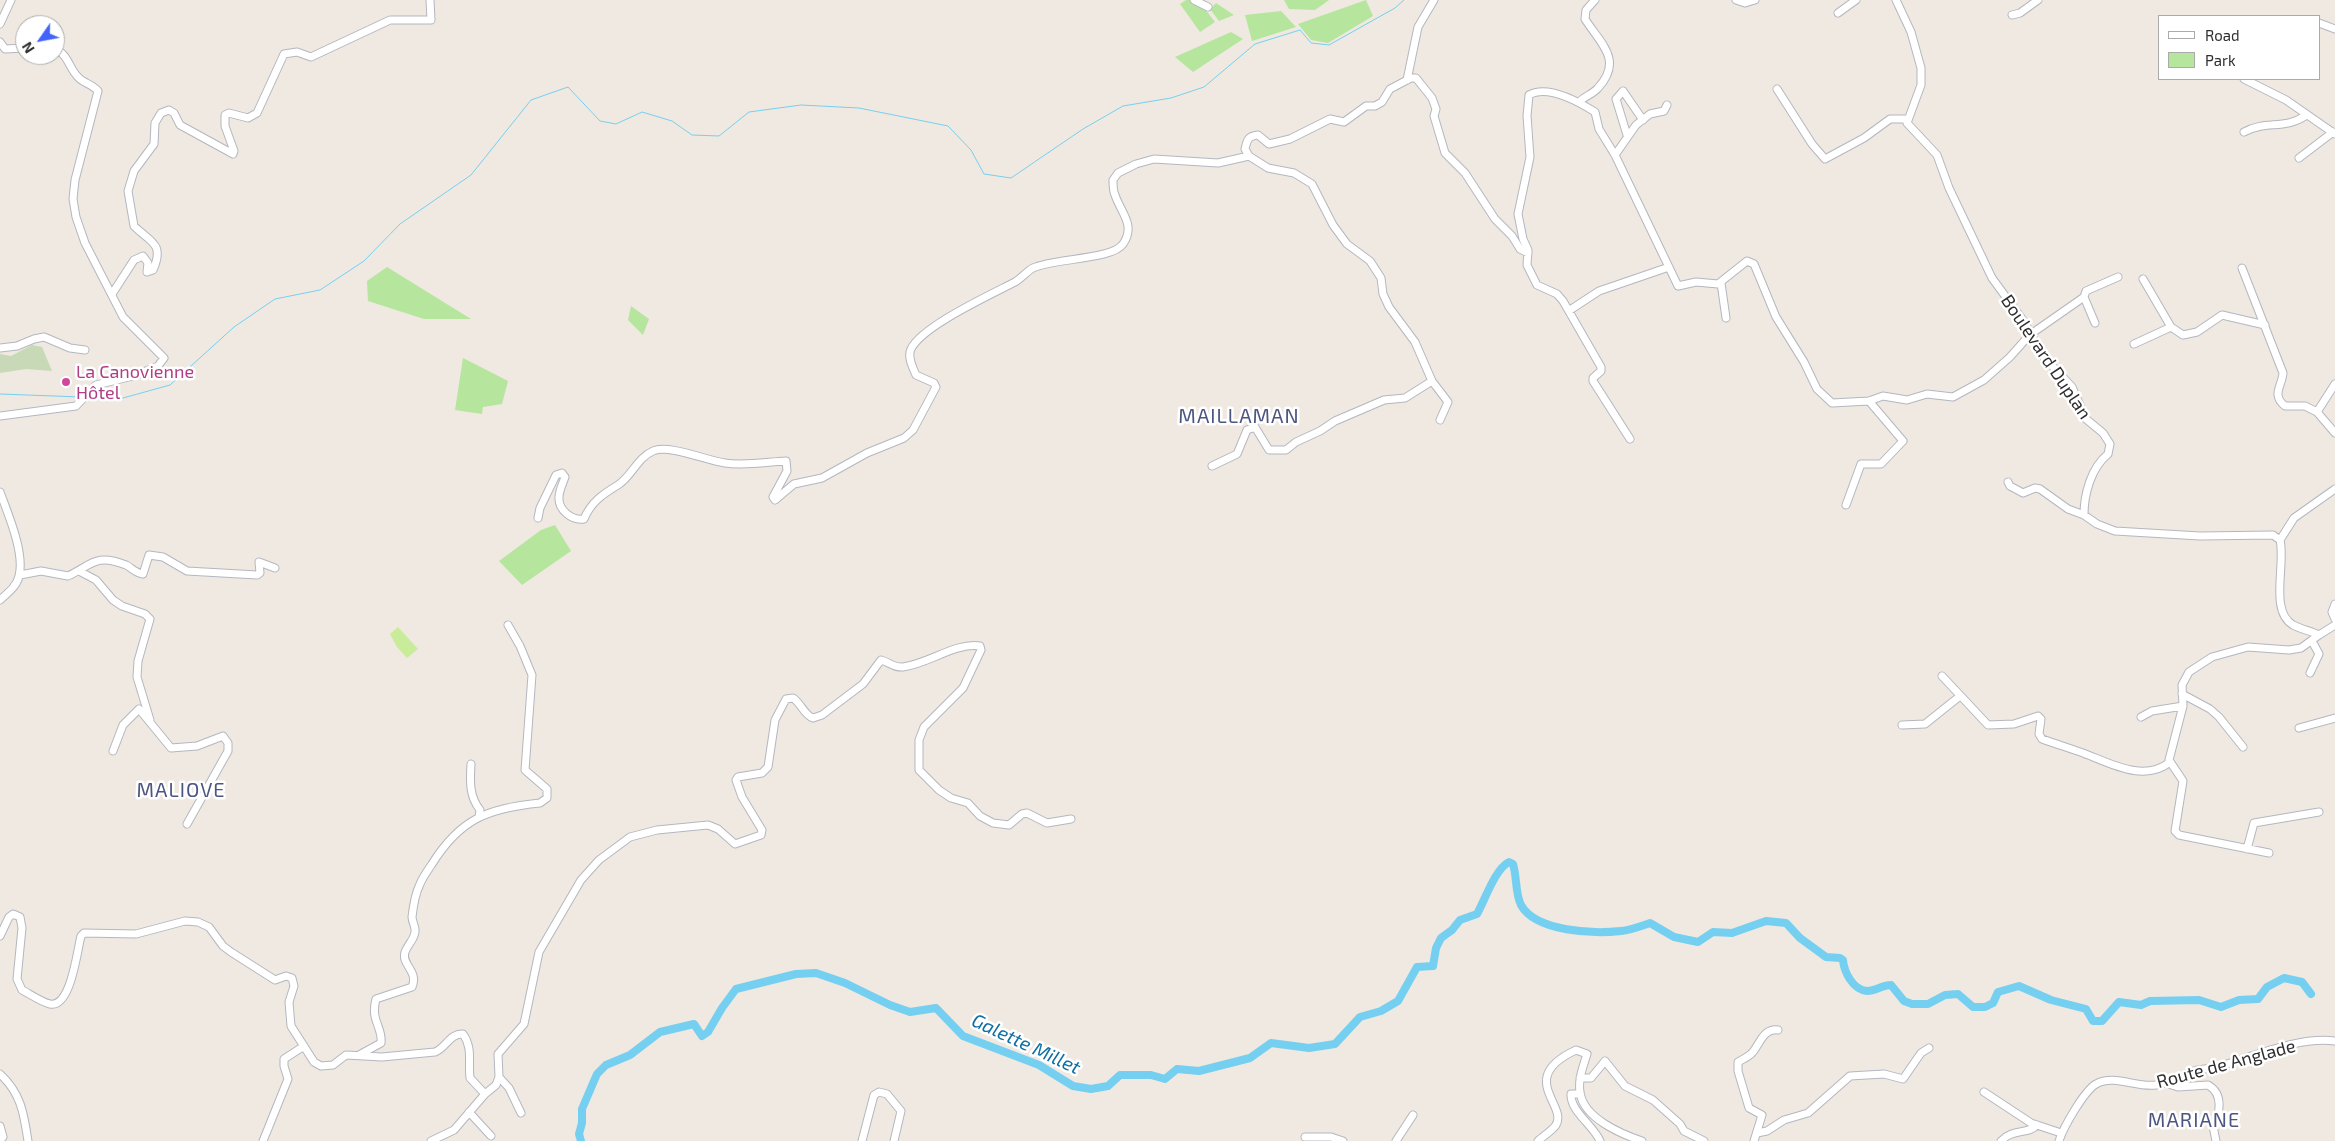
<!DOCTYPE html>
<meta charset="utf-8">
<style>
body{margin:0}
#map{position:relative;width:2335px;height:1141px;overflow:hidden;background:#efe9e1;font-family:"Exo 2",sans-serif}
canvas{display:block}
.legend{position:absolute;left:2158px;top:15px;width:162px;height:65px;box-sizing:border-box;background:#fff;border:1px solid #ababab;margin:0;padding:6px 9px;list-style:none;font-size:15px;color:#2e2e2e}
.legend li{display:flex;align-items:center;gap:10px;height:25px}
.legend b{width:25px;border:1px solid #ababab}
.north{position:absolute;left:15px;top:15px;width:50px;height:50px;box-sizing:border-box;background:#fff;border:1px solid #ababab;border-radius:50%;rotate:237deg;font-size:14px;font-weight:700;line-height:20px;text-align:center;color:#2e2e2e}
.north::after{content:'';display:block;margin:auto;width:18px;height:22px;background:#4264fb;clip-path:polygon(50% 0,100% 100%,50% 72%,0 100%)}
</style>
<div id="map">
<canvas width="2335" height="1141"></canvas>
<ul class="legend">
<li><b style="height:6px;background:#fff"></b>Road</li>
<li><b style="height:14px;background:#b6e59e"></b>Park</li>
</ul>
<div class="north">N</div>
</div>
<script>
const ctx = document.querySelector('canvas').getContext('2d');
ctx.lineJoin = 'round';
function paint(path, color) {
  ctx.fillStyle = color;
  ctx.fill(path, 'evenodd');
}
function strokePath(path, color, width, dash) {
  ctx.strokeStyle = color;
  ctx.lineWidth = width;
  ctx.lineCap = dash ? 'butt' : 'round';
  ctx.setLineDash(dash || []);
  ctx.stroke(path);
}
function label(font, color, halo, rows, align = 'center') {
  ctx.font = font + ' "Exo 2",sans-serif';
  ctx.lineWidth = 5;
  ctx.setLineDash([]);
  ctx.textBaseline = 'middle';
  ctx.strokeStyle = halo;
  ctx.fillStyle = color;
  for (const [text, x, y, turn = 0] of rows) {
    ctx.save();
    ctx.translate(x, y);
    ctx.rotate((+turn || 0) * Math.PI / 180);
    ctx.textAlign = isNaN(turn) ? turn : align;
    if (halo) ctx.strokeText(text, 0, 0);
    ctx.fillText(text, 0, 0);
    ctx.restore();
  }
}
const green = new Path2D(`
 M1186,0H1198L1215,22L1200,32L1180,4Z
 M1284,0H1329L1315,10L1289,9Z
 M1366,0L1373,16L1328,43L1311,40L1298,24Z
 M1216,3L1234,15L1219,21L1210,9Z
 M1281,11L1296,27L1252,41L1245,15Z
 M1231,32L1243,39L1193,72L1175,57Z
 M387,267L471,319H424L368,301L367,281Z
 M631,306L649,319L643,335L628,320Z
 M463,358L508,381L502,404L483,407L482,414L455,410Z
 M555,525L571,551L522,585L499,561L541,530Z`);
const cemetery = new Path2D(`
 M32,345L42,347L52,371L26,369L0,373V354L11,356Z`);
const pitch = new Path2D(`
 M398,627L418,649L407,658L397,647L390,634Z`);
const stream = new Path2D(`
 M0,394L81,397
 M88,397L123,398L170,385L234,327L275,299L320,290L364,261L400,224L471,175L531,100L568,87L600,121L616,124L642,112L672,121L692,135L719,136L749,112L801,105L859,108L948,126L971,150L984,174L1011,178L1083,129L1123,106L1171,98L1204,87L1255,44L1300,30L1311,43L1329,45L1395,8L1404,0`);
const river = new Path2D(`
 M581,1141L579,1134L582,1123V1109L597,1074L606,1065L630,1055L660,1032L694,1024L702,1036L708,1032L722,1008L736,989L796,974L816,973L845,983L890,1005L910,1012L936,1008L963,1036L1039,1065L1073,1086L1091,1089L1108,1086L1120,1075H1151L1165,1079L1177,1069L1199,1071L1250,1058L1271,1043L1309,1048L1335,1044L1360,1017L1381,1011L1398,1001L1417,967L1433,966L1436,948L1441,938L1452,930L1460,920L1477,914C1485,900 1495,869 1509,862L1513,864C1517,876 1515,893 1521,905C1536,932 1594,934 1621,931C1631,930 1641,926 1650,923L1674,937L1698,942L1713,932L1732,933L1766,921L1786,923L1800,938L1826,957L1840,958L1843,960C1844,972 1853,990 1867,991C1876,991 1882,985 1891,985L1904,1001L1912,1004H1928L1945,995L1958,994L1973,1007H1985L1993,1003L1998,992L2019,986L2051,1000L2086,1009L2093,1021H2102L2119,1002L2141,1005L2150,1001L2199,1000L2221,1007L2239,1000L2258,999L2267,987L2284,978L2302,982L2311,994`);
const minor = new Path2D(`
 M1194,0L1208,7
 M1736,0L1745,3L1755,0
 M1896,0L1911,32L1921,68V85L1907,123L1937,155L1949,188L1992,278L2025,323L2040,353L2072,387L2086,419L2103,433L2110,444L2108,454C2091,468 2084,494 2084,515L2097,524L2115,531L2200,536L2273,535L2280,540C2286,564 2269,611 2293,625C2301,629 2310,631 2319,635L2335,625
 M1838,13L1856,0
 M2012,15L2020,13L2038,0
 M2319,23L2335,29
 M0,24L11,0
 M0,42L5,49L25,48
 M2244,79L2286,100L2335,134
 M1407,80L1418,27L1434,0
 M1777,89L1812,144L1825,159L1864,138L1890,119H1907
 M1579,102C1585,96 1593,94 1598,88C1624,60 1600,43 1585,19L1586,10L1595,0
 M2244,132C2266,120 2284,130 2305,116
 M1627,135L1616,99L1623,91L1643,120
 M1615,155L1636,125L1650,114L1664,111L1667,105
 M1249,156L1245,149C1247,140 1248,136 1258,135L1269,144L1290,139L1330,119L1344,122L1366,106H1375L1382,102L1390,89L1411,78H1416L1432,98L1436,109L1434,116L1445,153L1465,173L1495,219L1512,236L1520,249L1528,253
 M2299,158L2333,132
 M2242,268L2283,373C2282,386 2271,395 2285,406H2305L2317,412L2335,433
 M2143,279L2171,327L2183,335L2197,332L2222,315L2265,325
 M1721,283L1726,318
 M112,294L134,260L143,256L148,263L147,272L153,270C165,243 150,242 134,226L128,191L134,171L154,144L155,123L161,113L169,110L174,113L180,125L233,154L234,151L225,126V115L229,113L248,118L257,113L284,54L297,52L311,57L390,20H431L430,0
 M2084,297L2095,323
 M1570,310L1599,291L1669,267
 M2031,334L2084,297L2086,291L2118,277
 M2134,344L2171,327
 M0,348L17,346L34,339L44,337L70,348L85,350
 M2317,412L2335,384
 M0,416L76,406L96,385L137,375L158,366L164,358L123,317L85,243L76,217L73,199L75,180L98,91C92,84 83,83 78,77C69,68 68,54 55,49
 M1630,439L1593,381V378L1601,371V367L1563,301L1557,294L1537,285L1527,265L1528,250L1523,239L1518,214L1530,157L1527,116L1529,95C1548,84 1579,102 1595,112L1599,129L1615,155L1678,286L1696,282L1718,284L1747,261L1754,264L1776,317L1804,362L1817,389L1832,403L1869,401L1883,396L1907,400L1927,394L1953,397L1984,380L2010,357L2026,339L2033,337
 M1212,466L1237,454L1247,430L1255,427L1269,450H1286L1296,442L1320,431L1335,421L1384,400L1405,398L1432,381
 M2008,482L2010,486L2023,493L2035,488L2040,489L2068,509L2084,515
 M0,492C8,514 25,553 19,576C17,586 8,593 0,600
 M1846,505L1861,464H1881L1903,441L1869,401
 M538,518L540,508L556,475L562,473L565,477C563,483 559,491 559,497C558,510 572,521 584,519C591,502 603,494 618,485C632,476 637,458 653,451C669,444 708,461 725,463C744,466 767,462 786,461L787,471L773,497L775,500L794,484L822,478L867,453L904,438L913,430L936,387L934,383L916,375C913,368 907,357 911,349C922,326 992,294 1015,282C1022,278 1027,271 1033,268C1054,258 1112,260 1123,244C1136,225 1121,213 1115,195C1113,191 1113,185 1113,180L1118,173L1136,164L1154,159L1218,163L1249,156L1268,168L1294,173L1312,184L1333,225L1347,244L1370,261L1381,278L1383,294L1389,307L1415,342L1432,381L1448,402L1440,420
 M2280,540L2294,518L2335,489
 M79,571L96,580L113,600L122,606L145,614L150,619L138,661L137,677L150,720
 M20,575L41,571L68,576C92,565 95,553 126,565C132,568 135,573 143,574L149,555L163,557L187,571L257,575L260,573L259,562L275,568
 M2335,604L2332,612L2335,619
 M2310,673L2319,654L2312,641
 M1942,676L1988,725L2014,724L2038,716L2041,719L2039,734L2042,739C2056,744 2069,748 2083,753C2110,763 2144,783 2170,762
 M2182,694L2210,709L2219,717L2243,747
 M2141,717L2152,711L2183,706
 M1902,725L1925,724L1960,696
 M2299,728L2335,718
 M113,751L123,725L139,709L171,748L197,746L223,736L228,743V751L187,824
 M471,764C470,781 469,796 480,810L479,817
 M2247,849L2254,823L2319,812
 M2269,853L2179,835L2175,831L2183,781L2169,760L2183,706L2182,685L2189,672L2212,657L2248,647L2289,650L2301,648L2319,635
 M0,936L9,917L13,914L20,917L22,928L17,979L22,990C30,994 41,1002 50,1004C71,1008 77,951 81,936L84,933L136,934L185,921L198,922L209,927L223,946L231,952L275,980L286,976L292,978L294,986L289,1002L291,1026L314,1062L321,1066L333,1065L346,1055L382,1057L435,1052C446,1048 450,1033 463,1034C473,1048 468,1061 470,1078L485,1094
 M359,1055L381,1043C383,1027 370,1021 376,999L412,987C419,971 401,965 405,952C408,944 414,940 415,932C416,927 412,922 412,917C413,908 416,892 420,884C423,877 428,870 432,864C460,819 488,808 540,803L547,798V789L525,770L532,675L520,646L508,625
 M0,1074C21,1093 24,1114 28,1141
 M499,1077L509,1088L521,1113
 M1580,1078H1591L1605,1061L1625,1086L1653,1100L1680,1124L1684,1131L1704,1141
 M2165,1083L2178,1087L2208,1085C2224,1094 2220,1114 2213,1126L2216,1141
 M1984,1092L2031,1123L2061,1133
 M1580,1094H1571C1570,1111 1594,1126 1600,1141
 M469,1112L491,1136
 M0,1126L3,1137L0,1140
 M1757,1133L1767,1131L1784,1120L1808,1113L1850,1076L1884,1074L1903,1079L1921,1053L1929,1048
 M1305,1137H1331L1343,1141
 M263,1141L288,1079L284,1066V1059L304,1046
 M431,1141L454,1130L485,1094L496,1085L499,1077L498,1054L524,1024L539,952L581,880L599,860L630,837L657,830L708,825L718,829L735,844L761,835L762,830L742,797L736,780L738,777L762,773L768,767L775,720L786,699L793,698C801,703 804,715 813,718L822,715L863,684L881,660C889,662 894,668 903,667C928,664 956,642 980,646L981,650L963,688L924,727L919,740V770L939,790L951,798L968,803L980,816L993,823L1009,825L1022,814L1027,813L1047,823L1071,819
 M862,1141L874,1095L879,1092L887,1094L901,1111L894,1141
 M1396,1141L1413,1115
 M1538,1141C1543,1136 1552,1131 1556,1125C1568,1105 1516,1078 1576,1050L1587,1054C1583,1067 1578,1079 1580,1092C1583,1118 1621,1134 1642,1141
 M1754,1141L1762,1115L1749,1108L1738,1071V1062C1743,1059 1748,1057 1752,1053C1760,1044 1763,1028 1778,1030
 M2001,1141C2013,1128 2028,1135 2037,1125
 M2059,1141C2063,1128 2084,1091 2096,1084C2115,1074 2136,1088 2156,1085C2168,1084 2179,1075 2191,1072C2199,1069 2209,1069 2217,1067C2252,1057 2299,1036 2335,1041`);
const markers = [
 [66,382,5,"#d1479c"]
];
const streetNames = [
 ["Boulevard Duplan",2046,357,56],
 ["Route de Anglade",2226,1064,-15]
];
const hotelNames = [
 ["La Canovienne",76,372],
 ["Hôtel",76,393]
];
const waterNames = [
 ["Galette Millet",1026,1044,25]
];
const quarterNames = [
 ["MAILLAMAN",1239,416],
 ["MALIOVE",181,790],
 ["MARIANE",2194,1120]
];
paint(green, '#b6e59e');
paint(cemetery, '#c8d9b8');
paint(pitch, '#c9ec9a');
strokePath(stream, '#75cff0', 1);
strokePath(river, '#75cff0', 8);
strokePath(minor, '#b4b7c1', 9);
strokePath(minor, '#fff', 7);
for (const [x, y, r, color] of markers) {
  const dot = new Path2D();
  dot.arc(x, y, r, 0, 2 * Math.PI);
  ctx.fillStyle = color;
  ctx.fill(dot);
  strokePath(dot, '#fff', 2);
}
label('18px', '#2e2e2e', '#fff', streetNames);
label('18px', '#b23c85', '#fff', hotelNames, 'left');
label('italic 19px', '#0d6fa3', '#fff', waterNames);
ctx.letterSpacing = '1px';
label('20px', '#4d5680', '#fff', quarterNames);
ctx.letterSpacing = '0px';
</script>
